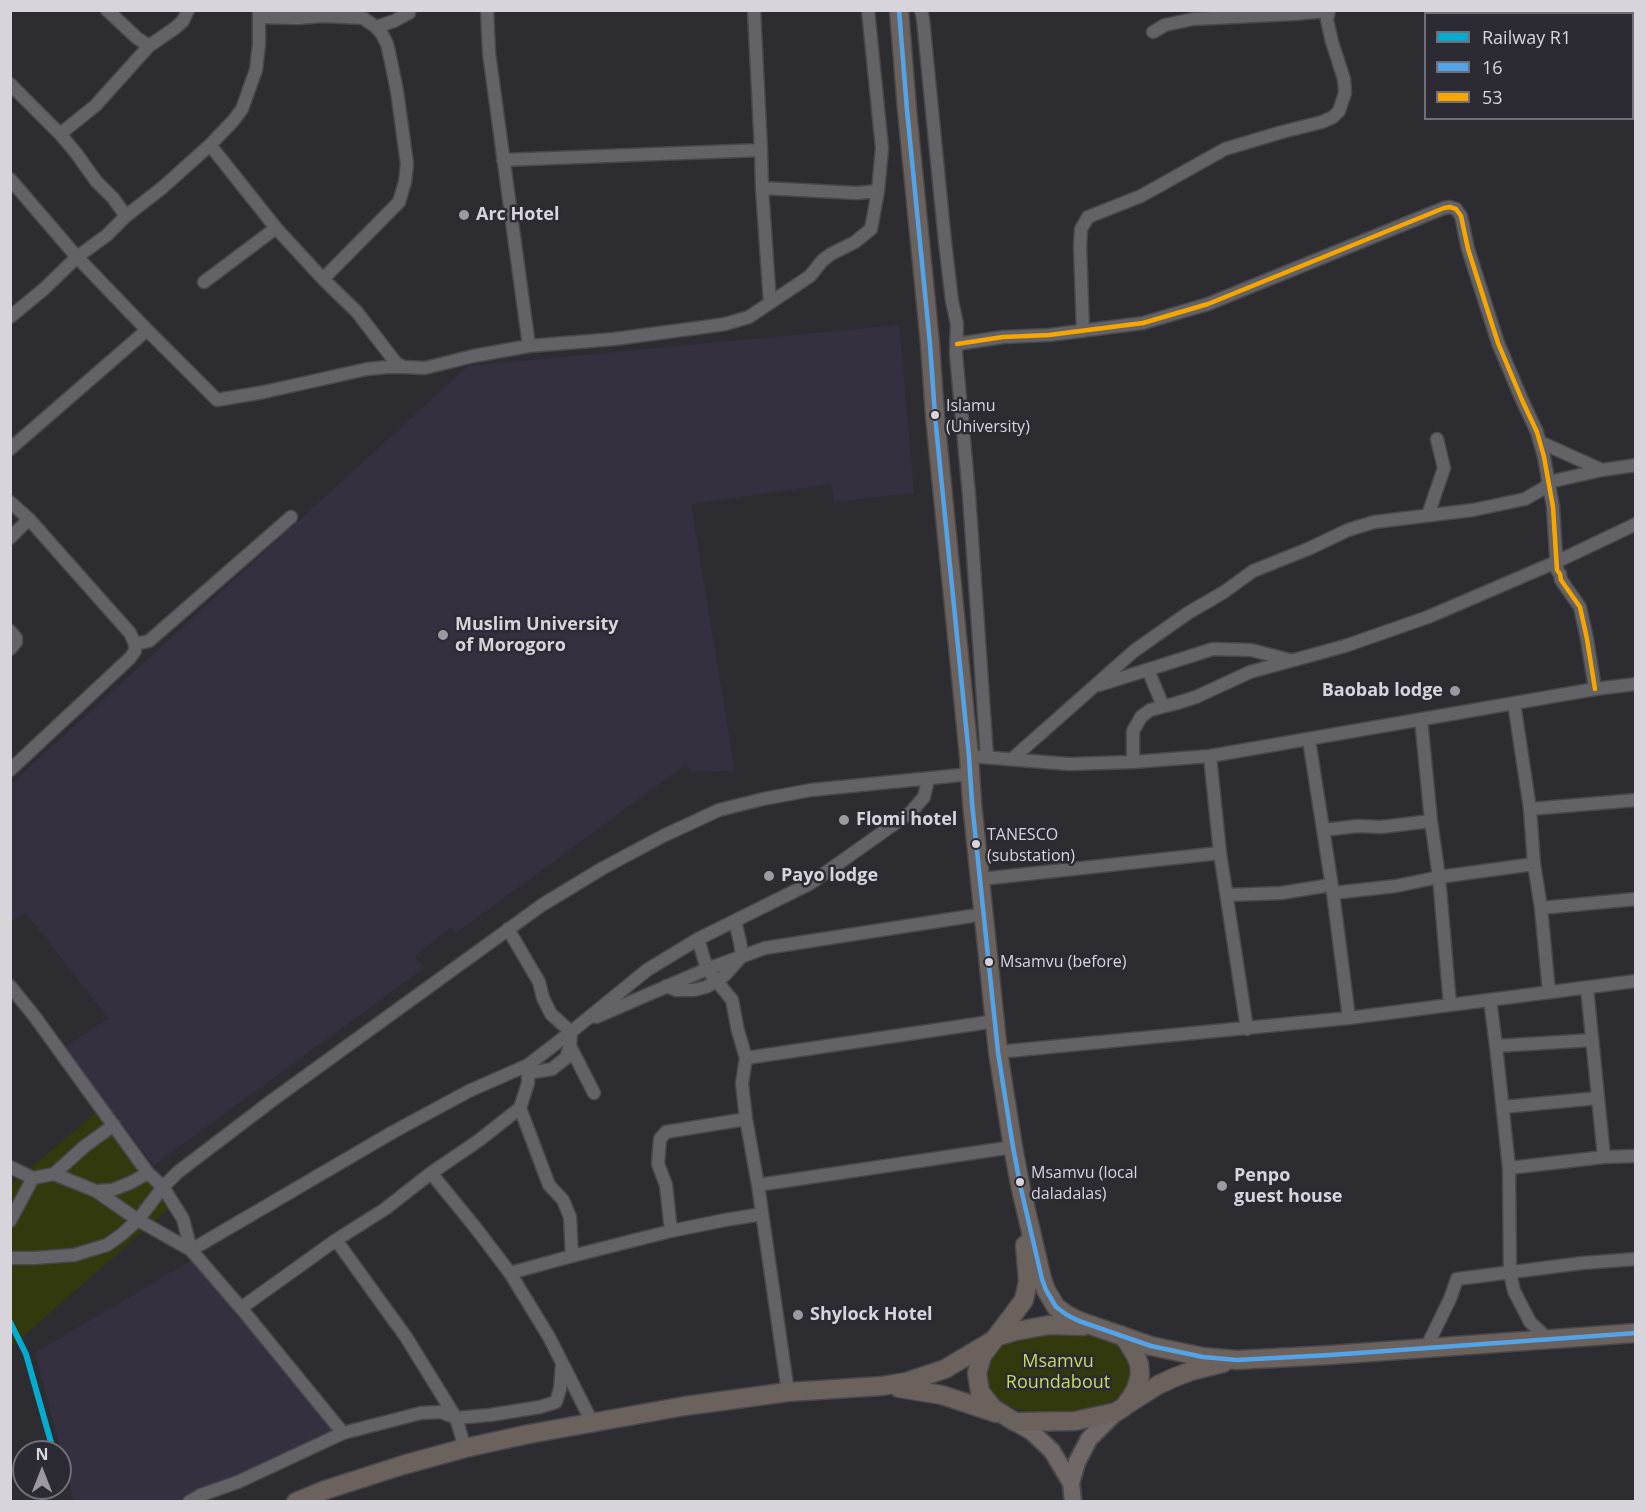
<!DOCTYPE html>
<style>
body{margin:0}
#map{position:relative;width:1646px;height:1512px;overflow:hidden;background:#2d2c31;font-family:"Open Sans",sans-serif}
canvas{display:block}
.frame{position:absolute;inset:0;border:12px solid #d7d5db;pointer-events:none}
.legend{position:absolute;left:1424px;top:12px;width:210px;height:108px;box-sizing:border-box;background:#2c2a33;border:2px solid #706e76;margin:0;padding:8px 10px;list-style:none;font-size:18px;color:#d7d5db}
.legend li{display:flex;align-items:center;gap:12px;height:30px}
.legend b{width:30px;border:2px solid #706e76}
.north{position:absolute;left:12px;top:1440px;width:60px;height:60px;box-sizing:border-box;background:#2c2a33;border:2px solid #706e76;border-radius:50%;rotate:0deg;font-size:16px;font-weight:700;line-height:24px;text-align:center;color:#d7d5db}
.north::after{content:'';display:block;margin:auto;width:21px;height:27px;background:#9c9aa0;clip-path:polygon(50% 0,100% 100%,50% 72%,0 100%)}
</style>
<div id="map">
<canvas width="1646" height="1512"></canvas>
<div class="frame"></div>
<ul class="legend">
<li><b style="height:8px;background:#06acd0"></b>Railway R1</li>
<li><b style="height:8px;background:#53a3e8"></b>16</li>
<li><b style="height:8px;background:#f7a600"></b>53</li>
</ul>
<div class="north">N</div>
</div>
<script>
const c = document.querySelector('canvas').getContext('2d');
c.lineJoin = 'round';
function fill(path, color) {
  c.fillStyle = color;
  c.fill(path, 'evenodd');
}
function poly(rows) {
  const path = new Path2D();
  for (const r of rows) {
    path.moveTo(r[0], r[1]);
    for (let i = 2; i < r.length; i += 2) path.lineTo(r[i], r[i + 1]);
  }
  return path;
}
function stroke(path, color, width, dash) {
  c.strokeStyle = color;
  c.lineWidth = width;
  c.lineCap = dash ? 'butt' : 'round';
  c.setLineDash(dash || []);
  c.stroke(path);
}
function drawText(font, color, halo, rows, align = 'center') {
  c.font = font + ' "Open Sans",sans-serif';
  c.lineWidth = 5;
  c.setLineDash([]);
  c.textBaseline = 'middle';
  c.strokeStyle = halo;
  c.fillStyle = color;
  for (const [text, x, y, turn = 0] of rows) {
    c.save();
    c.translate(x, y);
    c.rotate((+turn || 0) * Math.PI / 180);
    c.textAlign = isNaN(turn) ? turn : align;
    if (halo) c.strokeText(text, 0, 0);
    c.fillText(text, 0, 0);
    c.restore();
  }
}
fill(poly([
 [899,325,914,493,834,502,831,484,691,504,735,771,693,772,685,765,456,933,450,928,415,956,424,968,154,1165,63,1048,108,1018,25,912,11,922,11,784,468,366],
 [193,1259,337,1435,211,1501,74,1501,35,1353]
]), '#35303f');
fill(poly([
 [95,1113,172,1206,11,1347,11,1185],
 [1082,1332,1115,1340,1131,1357,1131,1376,1129,1385,1123,1393,1117,1399,1094,1407,1069,1412,1032,1412,1015,1408,1003,1403,989,1388,985,1380,987,1360,1002,1344,1023,1335]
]), '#31390d');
const minor = poly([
 [487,10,489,53,529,346,614,339,697,328,725,324,749,317,810,276,822,261,831,254,855,242,871,229,878,191,882,148,868,10],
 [754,10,761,150],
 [921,10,923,19,945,242,952,301,957,324,956,354,969,495,987,757],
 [259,17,298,18,323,16,363,18,376,27,382,34,387,44,390,57,397,91,407,164,405,182,399,202,323,279],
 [376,27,394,21,409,13],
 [1153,32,1165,25,1193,19,1294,14,1328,11],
 [149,46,175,28,183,21,188,10],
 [10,84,60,134,76,153,96,181,113,198,126,216],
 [60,134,95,106,149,46,137,38,107,10],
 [210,145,276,228,323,279,357,312,396,363,404,367,425,368,473,356,529,346],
 [503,160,761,150,762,188,857,193,878,191],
 [10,179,77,257,147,330,217,400,264,392,367,369,388,367,404,367],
 [762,188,770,303],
 [204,282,276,228],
 [10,317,44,289,77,257,107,235,126,216,162,188,210,145,233,121,242,109,256,70,259,44,259,10],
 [1083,331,1080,246,1081,229,1088,217,1141,196,1225,149,1282,132,1322,122,1333,117,1339,111,1345,93,1344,79,1332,42,1327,20,1329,10],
 [957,344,1003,337,1049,335,1143,323,1208,304,1444,208,1450,207,1456,209,1461,216,1468,249,1498,343,1522,400,1537,432,1544,457,1553,507,1557,570,1560,574,1561,580,1580,607,1587,639,1595,689],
 [1540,442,1602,470],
 [10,449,147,330],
 [10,502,29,519,130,633,135,644,135,651,130,658,10,770],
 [1428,515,1444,468,1437,439],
 [10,538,29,519],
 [10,631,16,638,16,642,10,649],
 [135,644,149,641,291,517],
 [1148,670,1163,706],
 [1099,685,1213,649,1251,650,1290,660],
 [1514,703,1530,809,1534,864,1541,908,1549,992],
 [1421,719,1431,821,1439,877,1450,1005],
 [1309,740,1333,893,1349,1018],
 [969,756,1069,764,1133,762,1210,756,1595,689,1636,684],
 [1210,756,1220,853,1247,1029],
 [1012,759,1134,651,1188,613,1224,592,1253,571,1308,549,1348,530,1374,522,1473,510,1525,499,1544,488,1549,482,1602,470,1636,465],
 [1133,762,1133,731,1141,717,1150,710,1177,703,1196,697,1250,672,1345,646,1428,617,1556,562,1636,524],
 [1530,809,1636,800],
 [1323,830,1358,826,1381,827,1431,821],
 [981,879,1220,853],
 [1333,893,1396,886,1439,877,1534,864],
 [1227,895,1281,893,1331,885],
 [1541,908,1636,899],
 [508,929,539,982,543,998,551,1014,571,1032,570,1046,594,1093],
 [698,939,707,969,732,1000,738,1031,746,1058,742,1083,746,1119,758,1185,788,1392],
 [10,986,35,1017,148,1173,163,1187,183,1219,191,1250,241,1308,343,1433,421,1413,441,1412,456,1418,465,1448],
 [666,986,676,990,694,990,706,987,717,981,725,975,742,956,740,942,735,921],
 [1587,988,1604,1157],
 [1490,1000,1496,1046,1509,1168,1510,1273,1514,1291,1530,1322,1549,1340],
 [596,1017,707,969,765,948,984,914],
 [1496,1046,1592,1040],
 [998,1052,1349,1018,1636,981],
 [746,1058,996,1021],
 [528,1065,528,1083,520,1108,549,1185,563,1200,570,1217,572,1256],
 [528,1073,552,1069,566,1058,570,1046],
 [1503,1107,1598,1098],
 [10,1167,33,1178],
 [1509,1168,1604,1157,1636,1156],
 [431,1173,475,1227,510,1273,549,1337,592,1422],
 [54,1174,96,1191,138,1220,191,1250,393,1132,469,1091,528,1065,571,1032,647,970,698,939,811,883,911,812,924,797,928,780],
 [758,1185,1013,1147],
 [97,1191,112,1190,130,1183,148,1173],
 [10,1221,33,1178,54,1174,85,1146,114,1125],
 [671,1231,666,1185,658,1164,660,1139,666,1132,672,1131,746,1119],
 [336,1240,406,1337,456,1418,490,1415,540,1407,556,1402,560,1389,562,1365],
 [10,1258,34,1258,74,1255,107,1245,121,1235,138,1220,163,1187,178,1172,274,1099,542,905,603,868,663,836,719,810,763,799,811,790,971,774],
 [510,1273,572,1256,671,1231,725,1220,762,1214],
 [241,1308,336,1240,385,1209,431,1173,478,1141,520,1108],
 [1426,1348,1450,1299,1457,1279,1583,1263,1636,1259],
 [189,1502,201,1495,238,1482,343,1433]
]);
const major = poly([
 [1015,1422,1032,1432,1052,1451,1071,1483,1073,1502],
 [1071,1483,1077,1462,1089,1439,1116,1412]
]);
const highway = poly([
 [899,10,907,110,930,344,935,416,969,756,972,803,998,1052,1013,1147,1021,1189,1042,1279,1046,1290,1056,1307,1067,1315,1079,1321,1151,1346,1203,1357,1237,1360,1330,1355,1636,1333],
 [1025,1245,1028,1281,1024,1300,987,1349,982,1356,977,1373,980,1392,993,1408,1015,1422,1075,1421,1116,1412,1124,1407,1132,1396,1136,1389,1140,1375,1139,1364,1136,1356,1127,1341,1121,1335],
 [996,1337,1016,1331,1049,1325,1083,1326],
 [899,1388,942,1395,996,1413],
 [1128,1404,1158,1385,1173,1378,1191,1371,1223,1363],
 [296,1502,325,1490,403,1465,465,1448,529,1434,685,1406,788,1392,882,1386,906,1382,945,1369,992,1341]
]);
stroke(minor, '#48474b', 15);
stroke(major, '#48474b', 20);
stroke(highway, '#48474b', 21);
stroke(minor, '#636266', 12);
stroke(major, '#6f6866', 16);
stroke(highway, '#6b625e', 18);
stroke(poly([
 [899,10,907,110,930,344,935,416,969,756,972,803,998,1052,1013,1147,1021,1189,1042,1279,1046,1290,1056,1307,1067,1315,1079,1321,1151,1346,1203,1357,1237,1360,1330,1355,1636,1333]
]), '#53a3e8', 4.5);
stroke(poly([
 [957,344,1003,337,1049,335,1143,323,1208,304,1444,208,1450,207,1456,209,1461,216,1468,249,1498,343,1522,400,1537,432,1544,457,1553,507,1557,570,1560,574,1561,580,1580,607,1587,639,1595,689]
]), '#f7a600', 4.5);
stroke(poly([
 [10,1322,26,1354,52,1446,52,1452]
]), '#06acd0', 6);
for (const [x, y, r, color] of [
 [464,215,6,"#9c9aa0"],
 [935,415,5,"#d7d5db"],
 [443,635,6,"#9c9aa0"],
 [1455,691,6,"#9c9aa0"],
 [844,820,6,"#9c9aa0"],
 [976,844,5,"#d7d5db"],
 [769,876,6,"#9c9aa0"],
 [989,962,5,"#d7d5db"],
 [1020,1182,5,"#d7d5db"],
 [1222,1186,6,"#9c9aa0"],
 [798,1315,6,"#9c9aa0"]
]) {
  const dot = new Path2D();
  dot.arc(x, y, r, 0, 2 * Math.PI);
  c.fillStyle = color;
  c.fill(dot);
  stroke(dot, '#2c2a33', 2);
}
drawText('16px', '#d7d5db', '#2c2a33', [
 ["Islamu",946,406],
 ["(University)",946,427],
 ["TANESCO",987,835],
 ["(substation)",987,856],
 ["Msamvu (before)",1000,962],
 ["Msamvu (local",1031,1173],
 ["daladalas)",1031,1194]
], 'left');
drawText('bold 18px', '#d7d5db', '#2c2a33', [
 ["Arc Hotel",476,215],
 ["Muslim University",455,625],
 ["of Morogoro",455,646],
 ["Baobab lodge",1443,691,"right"],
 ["Flomi hotel",856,820],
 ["Payo lodge",781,876],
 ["Penpo",1234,1176],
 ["guest house",1234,1197],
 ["Shylock Hotel",810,1315]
], 'left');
drawText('18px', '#c5dc63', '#2c2a33', [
 ["Msamvu",1058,1362],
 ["Roundabout",1058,1383]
]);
</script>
